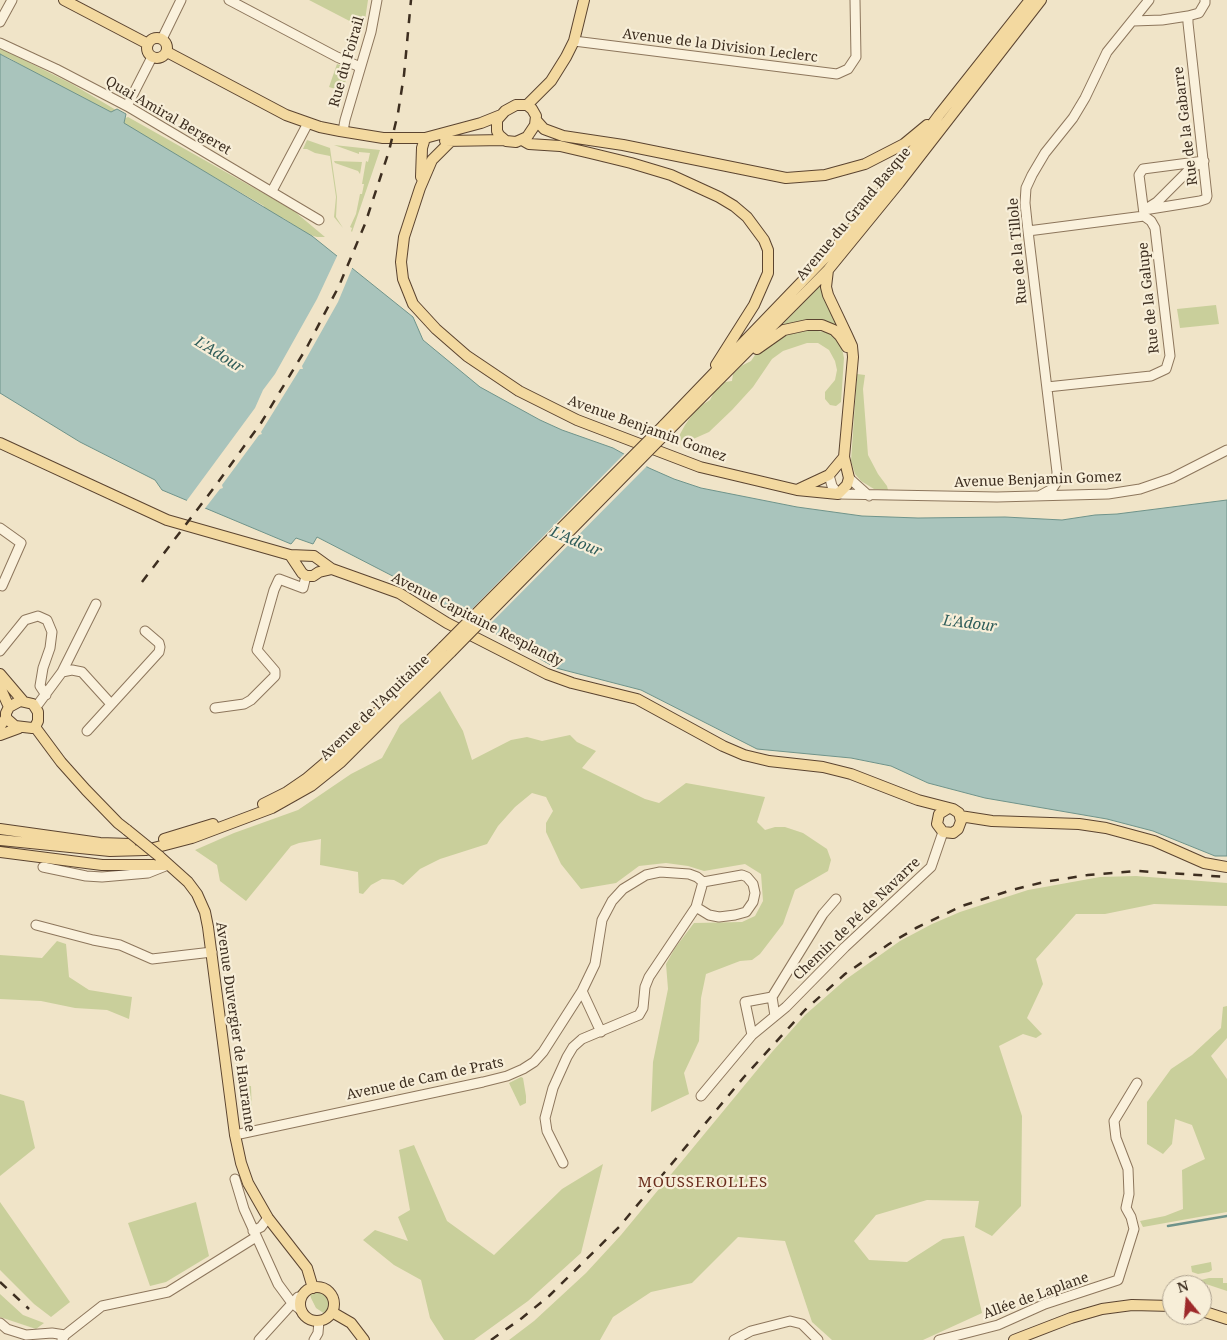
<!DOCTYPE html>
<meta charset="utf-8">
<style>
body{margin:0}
#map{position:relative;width:1227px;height:1340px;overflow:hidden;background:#f0e4c8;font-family:"Noto Serif",serif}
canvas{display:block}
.north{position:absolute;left:1162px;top:1275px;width:50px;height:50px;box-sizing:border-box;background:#f7eed8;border:1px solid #ada18e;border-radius:50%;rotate:343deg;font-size:14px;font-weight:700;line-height:20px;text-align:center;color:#3d2e20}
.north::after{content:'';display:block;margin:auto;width:18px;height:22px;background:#9e2a2b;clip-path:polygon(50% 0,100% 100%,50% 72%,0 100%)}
</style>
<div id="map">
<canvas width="1227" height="1340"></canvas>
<div class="north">N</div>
</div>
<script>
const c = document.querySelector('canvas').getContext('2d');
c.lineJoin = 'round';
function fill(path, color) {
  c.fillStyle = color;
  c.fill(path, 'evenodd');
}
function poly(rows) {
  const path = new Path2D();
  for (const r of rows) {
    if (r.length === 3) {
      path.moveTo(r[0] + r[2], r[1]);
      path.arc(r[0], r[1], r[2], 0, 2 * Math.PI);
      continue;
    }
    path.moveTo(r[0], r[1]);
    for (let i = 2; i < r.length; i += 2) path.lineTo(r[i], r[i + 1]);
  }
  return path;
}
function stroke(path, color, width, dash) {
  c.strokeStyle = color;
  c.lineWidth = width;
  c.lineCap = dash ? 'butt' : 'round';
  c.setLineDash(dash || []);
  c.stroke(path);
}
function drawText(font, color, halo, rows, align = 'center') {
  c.font = font + ' "Noto Serif",serif';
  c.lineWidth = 4.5;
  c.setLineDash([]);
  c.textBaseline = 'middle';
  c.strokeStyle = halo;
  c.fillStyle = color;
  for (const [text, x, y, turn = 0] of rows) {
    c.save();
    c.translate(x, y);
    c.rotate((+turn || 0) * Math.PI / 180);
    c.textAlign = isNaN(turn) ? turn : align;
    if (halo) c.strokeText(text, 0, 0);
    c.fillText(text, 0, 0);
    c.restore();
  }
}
fill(poly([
 [309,0,368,0,364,27,363,28],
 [0,48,72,84,116,110,113,113,106,110,29,70,11,59,0,54],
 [337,64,350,69,342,91,329,87],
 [128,117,270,197,294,211,325,237,317,237,307,234,283,218,280,218,263,210,264,206,124,125,123,119],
 [307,140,330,148,337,197,336,217,343,228,334,217,336,197,330,156,315,153,307,149,303,149],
 [334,145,380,150,352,232,351,231,352,228,350,227,356,214,360,194,362,194,364,184,362,184,366,161,368,162,370,153,359,152,359,154],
 [334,161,362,162,360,174,358,171,335,163],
 [821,285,823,297,839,326,780,327],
 [1216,305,1219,324,1180,328,1177,309],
 [811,330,831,333,841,344,844,358,841,402,836,406,830,405,825,399,825,392,835,380,837,370,835,361,829,350,818,343,807,343,783,351,772,359,753,387,732,410,709,432,691,440,681,441,679,436,685,425,697,408,710,400,714,392,725,382,732,381,733,374,741,366,751,361,757,352,772,341,790,334],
 [857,374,865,375,863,389,868,455,878,474,887,486,888,490,874,489,861,481,855,474,851,461],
 [440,691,463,731,472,760,511,740,527,737,542,741,570,735,577,742,596,751,582,768,645,799,659,803,686,783,765,797,757,822,765,830,775,827,785,827,803,833,827,849,831,860,828,871,795,890,783,924,760,954,752,960,740,961,706,974,701,998,699,1041,684,1073,689,1094,651,1112,653,1062,668,989,666,964,675,948,694,923,742,922,755,916,763,901,761,874,745,864,704,871,688,866,666,863,639,866,616,883,581,889,561,864,546,832,546,823,553,811,546,797,532,793,515,807,498,826,487,844,440,859,420,869,403,885,394,880,382,879,371,885,363,894,359,893,358,872,320,865,321,839,299,843,291,846,246,901,220,881,217,865,195,850,234,833,298,810,351,774,382,758,400,725],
 [1136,876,1227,883,1227,906,1154,904,1105,914,1076,914,1036,959,1043,984,1027,1018,1042,1034,1036,1038,1023,1034,999,1046,1022,1116,1021,1206,992,1236,975,1227,979,1201,927,1200,876,1215,854,1241,869,1260,907,1262,943,1239,964,1236,982,1313,923,1340,832,1340,812,1322,785,1241,738,1237,692,1283,651,1292,613,1317,600,1340,509,1340,534,1321,586,1273,621,1235,772,1052,805,1015,845,980,900,941,932,924,960,912,1028,890,1100,877],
 [57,941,66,944,69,977,89,990,132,997,129,1019,107,1010,75,1008,41,1001,0,999,0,955,42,958],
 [1227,1006,1227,1038,1211,1056,1227,1079,1227,1212,1143,1227,1140,1221,1165,1216,1183,1209,1182,1170,1205,1159,1192,1125,1175,1119,1172,1144,1163,1154,1147,1144,1147,1102,1171,1069,1192,1055,1221,1028,1223,1007],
 [521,1077,523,1078,526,1096,526,1103,520,1106,509,1083],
 [251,1086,252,1114,253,1122,248,1119,238,1088],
 [0,1094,24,1101,35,1148,0,1176],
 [414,1145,447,1221,494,1255,562,1189,603,1164,581,1253,528,1301,474,1340,444,1340,430,1318,421,1280,394,1265,363,1240,375,1230,408,1241,398,1217,410,1210,399,1150],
 [0,1202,70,1302,51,1317,34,1304,0,1270],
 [196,1202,209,1256,166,1282,150,1286,128,1223],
 [1211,1262,1212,1270,1209,1272,1198,1274,1192,1272,1191,1266],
 [1209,1278,1223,1278,1223,1283,1227,1283,1227,1291,1200,1282,1201,1280],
 [318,1291,325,1293,330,1299,329,1310,325,1314,316,1308,311,1298,310,1294],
 [0,1294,23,1315,44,1323,36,1329,0,1317]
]), '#c9cf9b');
const water = poly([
 [0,54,111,112,117,109,126,114,124,123,312,236,413,317,423,340,480,387,540,420,562,430,613,448,649,468,674,479,701,488,797,507,862,516,918,518,1005,517,1062,520,1095,515,1117,514,1227,500,1227,856,1215,856,1153,831,1107,819,985,798,928,783,891,766,851,758,757,749,641,690,556,668,412,586,317,537,313,544,296,538,291,544,162,490,155,480,80,442,0,393,0,54]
]);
fill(water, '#a9c4bc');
stroke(water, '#6f938a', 1);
fill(poly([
 [338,254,353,266,338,302,302,366,303,369,300,369,261,432,262,434,259,435,222,485,223,488,220,489,203,511,185,503,255,408,263,390,275,374,317,299],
 [626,452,648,465,484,630,463,618]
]), '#f0e4c8');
stroke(poly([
 [1168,1226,1227,1216]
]), '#6f938a', 2.5);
const minor = poly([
 [229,0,337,57,360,67],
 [1133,21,1162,20,1188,16],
 [0,22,12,0],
 [162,39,181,0],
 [574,41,837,74,848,69,856,57,855,0],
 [0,43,56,69,127,106,319,220],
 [127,106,152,57],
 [343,131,345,120,371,32,377,0],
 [272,191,308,123],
 [1149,207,1157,202,1191,168,1199,164],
 [1144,210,1200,201,1206,199,1207,196,1188,23,1188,16,1199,13,1205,3,1205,0],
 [1144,214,1139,175,1143,169,1204,161],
 [1028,231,1144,216],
 [1047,387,1151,376,1166,369,1170,356,1155,228,1151,221,1144,216],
 [829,475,832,486,838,494,997,497,1108,494,1140,489,1172,478,1227,450],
 [849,478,869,496],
 [1039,496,1052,489,1056,483,1057,472,1028,231,1025,203,1026,188,1032,175,1045,153,1073,118,1085,98,1107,52,1149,0],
 [0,528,21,543,2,586],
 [0,651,25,620,38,616,47,620,52,632,50,648,43,668,40,686,46,695],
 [62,672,72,670,82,672,111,704],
 [36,707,62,672,96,604],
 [215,708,244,704,251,700,275,676,275,671,257,650,274,590,279,579,303,588,306,576],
 [87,731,159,652,160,647,159,643,145,631],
 [43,867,86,876,102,877,148,873,168,865],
 [696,907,709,915,719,917,735,915,746,912,753,902,755,893,753,884,747,877,742,875,703,882],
 [36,925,93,940,120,945,152,959,212,952],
 [582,991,601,1032],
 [775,1016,772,997,823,914,836,899],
 [752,1035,745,1002,772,997],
 [701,1096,752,1035,786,1007,845,947,931,867,943,832],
 [235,1135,483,1082,507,1076,523,1069,534,1062,543,1052,582,991,595,964,602,920,612,901,623,889,646,875,660,872,689,874,697,877,703,882],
 [563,1163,547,1131,545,1118,553,1088,567,1057,573,1047,582,1039,639,1015,643,1008,645,987,649,977,696,907,703,882],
 [235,1179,244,1209,278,1284,292,1303,302,1311],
 [253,1231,261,1227,268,1218],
 [0,1323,7,1329,26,1335,52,1333,65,1335],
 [62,1340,65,1335,102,1306,168,1292,256,1237],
 [259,1340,298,1297],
 [314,1340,318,1333,319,1321],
 [734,1340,751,1331,790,1321,802,1324,818,1340],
 [939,1340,998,1325,1045,1304,1118,1280,1134,1229,1131,1217,1126,1208,1129,1194,1128,1169,1116,1138,1114,1121,1137,1083]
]);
const major = poly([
 [64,0,148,44],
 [157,48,10],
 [167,52,286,115,320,127,340,131,383,138,425,138,481,123,501,115],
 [516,105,527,105,532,109,536,116,535,125,527,137,516,142,506,141,499,135,497,131,497,120,505,111,516,105],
 [527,105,551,81,566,57,574,41,584,0],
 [536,120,544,129,563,136,623,145,786,178,825,175,865,164,904,144,927,125],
 [522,140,529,144,560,146,590,153,631,163,671,175,719,197,734,206,747,217,764,240,768,250,768,273,754,305,716,365],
 [445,141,504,140],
 [450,142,432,160,420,188,404,237,401,262,403,279,413,304,436,329,467,356,519,391,577,420,700,467,797,490,838,494,847,485,849,478,844,457,853,357,852,346,847,335,828,295,826,287,828,270],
 [421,177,422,148,425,138],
 [757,349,784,330,807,325,822,325,834,330,840,336,847,347],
 [663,426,844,238,882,192,939,115,1030,0],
 [670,429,828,270,899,183,1041,0],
 [0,443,167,520,290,555,314,556,332,569,399,593,447,623,547,674,572,683,637,699,723,746,744,755,769,761,823,767,851,774,918,800,953,809,959,813,961,821,958,829,953,833,943,832,937,824,939,814,947,809],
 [799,489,829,475,844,457],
 [290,555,302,573,306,576,313,576,319,572,332,569],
 [0,674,23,701],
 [0,687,9,707],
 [20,701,33,704,38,712,38,721,35,727,32,728,15,726,6,718,6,713,9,707,20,701],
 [0,726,6,718],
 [35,727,61,762,86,790,118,823,127,830],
 [0,735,19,728],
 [263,804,287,792,306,779,333,756,443,647],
 [960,816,992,821,1079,824,1106,828,1154,841,1204,863,1227,867],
 [0,829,100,843,130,844],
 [164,839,213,824],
 [0,840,110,851,146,850,192,838,272,808,311,786,341,762,451,652],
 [0,852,102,865,169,865],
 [159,856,188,882,197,894,205,912,208,927,235,1135,241,1163,248,1183,268,1218,307,1268,313,1288],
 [317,1304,17],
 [1202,1311,1227,1319],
 [332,1312,351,1323,364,1340],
 [1014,1340,1071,1318,1102,1309,1132,1305,1172,1306]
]);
stroke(minor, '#8d765c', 11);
stroke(major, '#5b4430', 12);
stroke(minor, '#faf1dc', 9);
stroke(major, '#f3d9a0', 10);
stroke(poly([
 [142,582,216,485,261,423,307,347,339,286,365,224,389,151,398,113,404,75,411,0],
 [0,1282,29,1309],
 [491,1340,522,1318,549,1296,619,1227,744,1077,805,1010,845,974,889,944,916,928,962,906,1012,890,1044,882,1088,875,1138,871,1227,877]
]), '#3d2e20', 2.5, [9, 9]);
const majorBridge = poly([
 [443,647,663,426],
 [451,652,670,429],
 [127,830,159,856]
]);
stroke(majorBridge, '#5b4430', 12, []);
stroke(majorBridge, '#f3d9a0', 10);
drawText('14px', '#3d2e20', '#f7eed8', [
 ["Avenue de la Division Leclerc",720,46,7],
 ["Rue du Foirail",347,62,-74],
 ["Quai Amiral Bergeret",168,116,30],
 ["Rue de la Gabarre",1186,126,-97],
 ["Avenue du Grand Basque",854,214,-50],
 ["Rue de la Tillole",1018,251,-95],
 ["Rue de la Galupe",1149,298,-96],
 ["Avenue Benjamin Gomez",647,429,20],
 ["Avenue Benjamin Gomez",1038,480,-2],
 ["Avenue Capitaine Resplandy",477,620,27],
 ["Avenue de l'Aquitaine",375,708,-44],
 ["Chemin de Pé de Navarre",857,919,-44],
 ["Avenue Duvergier de Hauranne",235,1027,82],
 ["Avenue de Cam de Prats",425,1079,-12],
 ["Allée de Laplane",1036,1296,-20]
]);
drawText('italic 15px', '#2f5d5a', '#f7eed8', [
 ["L'Adour",219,355,32],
 ["L'Adour",576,542,23],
 ["L'Adour",970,624,7]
]);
c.letterSpacing = '1px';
drawText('15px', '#6b2e1e', '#f7eed8', [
 ["MOUSSEROLLES",703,1183]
]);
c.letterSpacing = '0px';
</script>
